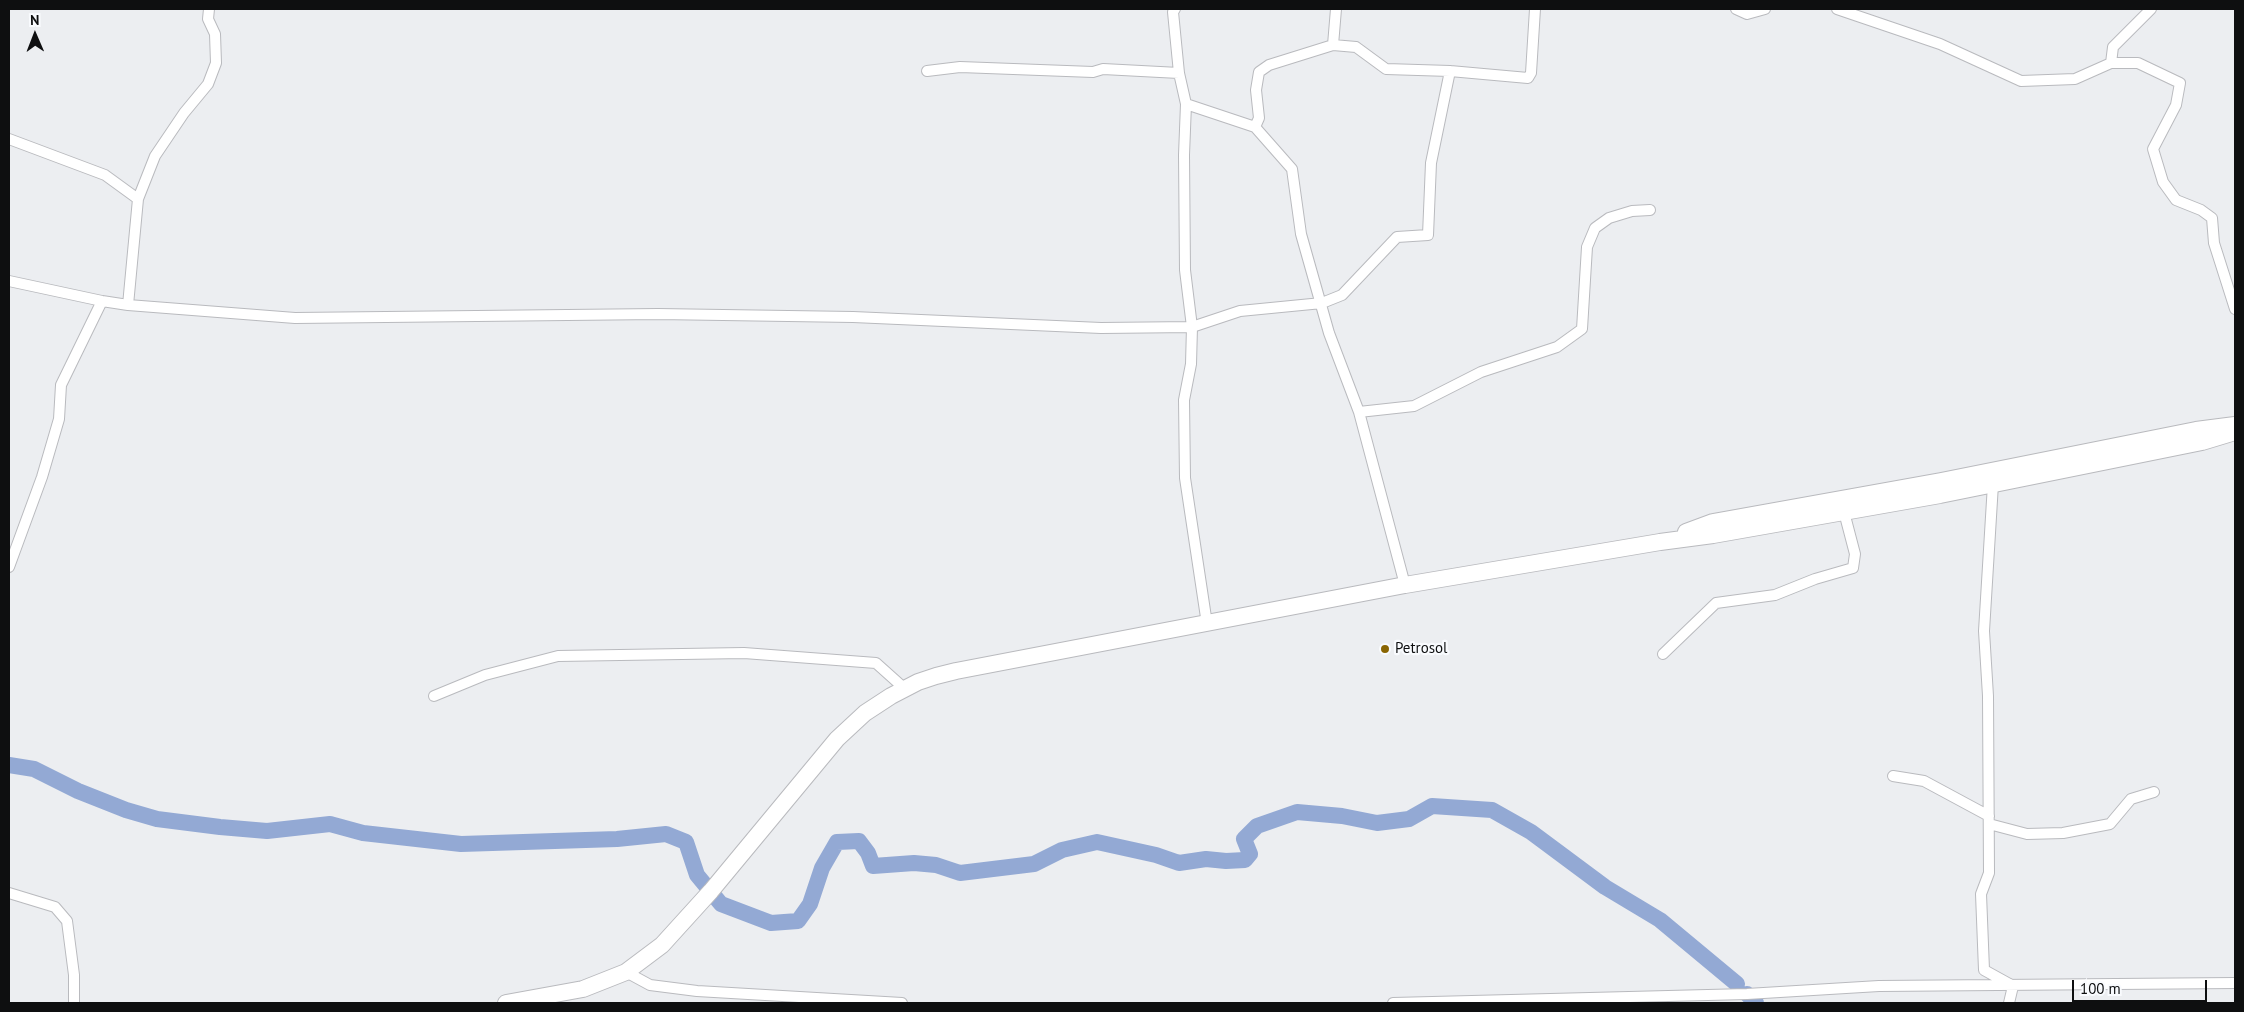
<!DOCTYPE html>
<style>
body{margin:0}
#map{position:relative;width:2244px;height:1012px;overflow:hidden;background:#eceef1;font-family:"PT Sans",sans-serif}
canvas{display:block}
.frame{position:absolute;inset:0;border:10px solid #0e0f10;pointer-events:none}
.north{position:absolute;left:10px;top:10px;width:50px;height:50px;-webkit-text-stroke:4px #f9fbfe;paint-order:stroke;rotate:359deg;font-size:14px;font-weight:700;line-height:20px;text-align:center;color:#0e0f10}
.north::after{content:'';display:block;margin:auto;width:18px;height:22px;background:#0e0f10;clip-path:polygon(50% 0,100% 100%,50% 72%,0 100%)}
.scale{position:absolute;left:2072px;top:980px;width:135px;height:22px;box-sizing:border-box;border:2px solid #0e0f10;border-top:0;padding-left:6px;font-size:15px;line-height:18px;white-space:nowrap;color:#0e0f10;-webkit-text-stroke:4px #f9fbfe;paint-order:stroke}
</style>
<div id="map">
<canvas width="2244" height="1012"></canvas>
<div class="frame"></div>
<div class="north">N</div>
<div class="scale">100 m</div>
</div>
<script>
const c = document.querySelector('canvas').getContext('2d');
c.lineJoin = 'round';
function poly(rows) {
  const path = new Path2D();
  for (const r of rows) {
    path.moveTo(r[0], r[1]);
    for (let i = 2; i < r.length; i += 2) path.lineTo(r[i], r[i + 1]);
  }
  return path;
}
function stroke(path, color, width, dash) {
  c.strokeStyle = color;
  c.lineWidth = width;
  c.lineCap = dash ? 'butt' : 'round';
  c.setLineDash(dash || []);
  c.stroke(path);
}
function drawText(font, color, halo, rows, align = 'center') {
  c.font = font + ' "PT Sans",sans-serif';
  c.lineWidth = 4.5;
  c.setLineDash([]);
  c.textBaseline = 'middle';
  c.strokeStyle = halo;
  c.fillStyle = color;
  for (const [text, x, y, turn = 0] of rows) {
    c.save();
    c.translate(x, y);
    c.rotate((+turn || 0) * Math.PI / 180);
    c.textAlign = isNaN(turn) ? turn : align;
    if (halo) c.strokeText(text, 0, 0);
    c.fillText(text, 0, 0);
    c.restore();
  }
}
stroke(poly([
 [9,765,34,769,78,791,126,810,157,819,220,827,267,831,330,824,363,833,461,844,617,839,666,834,686,842,697,875,721,904,771,923,798,921,810,904,822,868,837,842,859,841,868,853,873,866,914,863,936,865,960,873,1034,864,1062,850,1097,842,1156,855,1179,863,1206,859,1226,861,1245,860,1250,854,1244,839,1257,826,1297,812,1342,816,1377,823,1409,819,1432,806,1492,810,1531,832,1605,887,1660,920,1737,984],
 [1747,994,1756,1003]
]), '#93a9d4', 16);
const minor = poly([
 [1175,9,1173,12,1179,73,1186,104,1255,127,1292,169,1301,234,1329,333,1359,412,1405,585],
 [1736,9,1747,14,1765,9],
 [1837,9,1940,44,2021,81,2075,79,2111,63,2138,63,2180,83,2176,105,2153,149,2163,182,2176,200,2201,210,2212,218,2214,243,2235,309],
 [1333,45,1336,9],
 [2111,63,2113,47,2151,9],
 [927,71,960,67,1093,72,1103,69,1179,73],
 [1186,104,1184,155,1185,270,1192,327,1191,364,1184,400,1185,478,1207,624],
 [1255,127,1259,118,1256,90,1259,72,1269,65,1333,45,1356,47,1386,69,1450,71,1528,78,1531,73,1535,9],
 [9,139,105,175,138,199],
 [9,281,102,301,128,305,295,318,658,314,853,317,1101,328,1192,327,1240,311,1322,303,1342,295,1397,237,1428,235,1431,163,1450,71],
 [128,305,138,199,155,156,184,113,208,84,216,63,215,34,208,19,209,9],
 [1359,412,1414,406,1481,372,1557,347,1582,329,1587,247,1595,228,1609,218,1632,211,1650,210],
 [1993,484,1984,631,1988,696,1989,873,1981,894,1984,970,2013,986,2009,1003],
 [9,567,42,477,59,419,61,385,102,301],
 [1663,654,1716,603,1775,595,1815,579,1853,568,1855,554,1844,512],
 [434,696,485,675,558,656,744,653,876,663,905,689],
 [1893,776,1924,781,1989,816],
 [1989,824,2027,834,2063,833,2110,824,2131,799,2154,792],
 [9,893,55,907,67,921,74,975,74,1003],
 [626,972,650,985,697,991,902,1003],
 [1393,1003,1747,994,1879,986,2235,983]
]);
const trunk = poly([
 [1686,532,1713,522,1941,481,2196,430,2235,425],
 [506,1003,583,989,626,972,662,945,711,891,837,739,865,713,891,696,918,682,936,676,956,671,1405,585,1660,542,1713,535,1940,495,2202,442,2235,432]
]);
stroke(minor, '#b9babe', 12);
stroke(trunk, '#b9babe', 18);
stroke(minor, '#fff', 10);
stroke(trunk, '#fff', 16);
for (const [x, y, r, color] of [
 [1385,649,5,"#896502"]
]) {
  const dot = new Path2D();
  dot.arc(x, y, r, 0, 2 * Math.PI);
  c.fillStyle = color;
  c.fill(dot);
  stroke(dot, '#f9fbfe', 2);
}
drawText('15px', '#0e0f10', '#f9fbfe', [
 ["Petrosol",1395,649]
], 'left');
</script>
